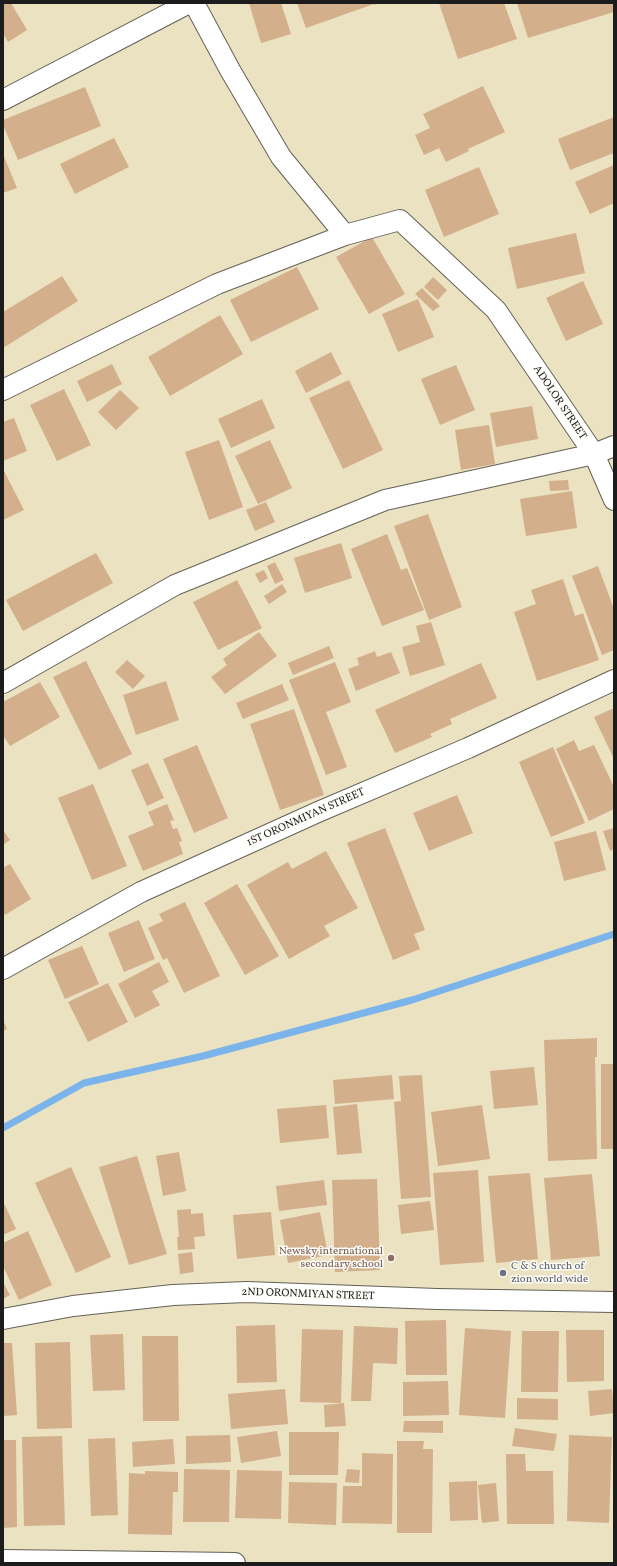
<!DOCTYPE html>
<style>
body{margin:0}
#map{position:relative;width:617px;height:1566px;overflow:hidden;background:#ebe2c2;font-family:Vollkorn,serif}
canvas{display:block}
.frame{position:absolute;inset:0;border:4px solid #1c1c1c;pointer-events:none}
</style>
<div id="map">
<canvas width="617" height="1566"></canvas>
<div class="frame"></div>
</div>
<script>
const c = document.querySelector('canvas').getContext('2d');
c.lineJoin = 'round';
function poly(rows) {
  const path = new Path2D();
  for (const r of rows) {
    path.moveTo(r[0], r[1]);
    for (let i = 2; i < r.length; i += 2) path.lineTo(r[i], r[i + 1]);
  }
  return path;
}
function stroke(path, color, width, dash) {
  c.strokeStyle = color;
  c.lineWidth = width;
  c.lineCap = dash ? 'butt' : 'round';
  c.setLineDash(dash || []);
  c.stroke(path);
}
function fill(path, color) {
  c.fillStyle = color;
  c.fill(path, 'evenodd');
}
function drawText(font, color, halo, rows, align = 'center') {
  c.font = font + ' Vollkorn,serif';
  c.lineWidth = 3;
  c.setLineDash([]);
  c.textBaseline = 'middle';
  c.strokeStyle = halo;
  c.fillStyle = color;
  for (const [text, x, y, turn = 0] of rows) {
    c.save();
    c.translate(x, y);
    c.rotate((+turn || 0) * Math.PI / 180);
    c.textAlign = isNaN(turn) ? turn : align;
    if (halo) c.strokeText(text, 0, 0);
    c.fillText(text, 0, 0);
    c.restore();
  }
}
stroke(poly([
 [3,1128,84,1083,203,1056,412,1000,614,934]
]), '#7bb4eb', 7);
fill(poly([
 [3,3,11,3,27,30,8,42,3,33],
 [249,3,281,3,291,34,261,43],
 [297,3,380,3,374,5,374,4,306,28],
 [439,3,504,3,517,39,458,59],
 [517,3,614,3,614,12,528,38],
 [483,86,505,132,468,149,469,151,446,162,439,148,424,155,415,135,430,128,423,114],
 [85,87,101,126,18,160,3,125,3,120],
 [614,117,614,153,570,170,558,139],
 [114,138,129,167,75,194,60,164],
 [3,154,17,188,3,193],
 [614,165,614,203,590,214,575,182],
 [479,167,499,214,444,237,425,190],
 [576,233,585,273,517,289,508,248],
 [372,237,405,294,369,314,336,257],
 [297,267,319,309,251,342,230,300],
 [62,276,78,301,3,348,3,312],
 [433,277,447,290,438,300,424,287],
 [583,281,603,324,566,341,546,298],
 [422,288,440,306,433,311,415,294],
 [418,299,434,337,398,352,382,314],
 [220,315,243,354,170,396,148,357],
 [331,352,342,374,306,393,295,371],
 [112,364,122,384,87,402,77,381],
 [456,365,475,410,440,425,421,379],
 [349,380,383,450,343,469,309,398],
 [64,389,91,445,57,461,30,405],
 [120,390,139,408,116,430,98,412],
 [262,399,275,428,231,448,218,419],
 [532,406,538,439,496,447,490,413],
 [14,418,27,451,3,461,3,422],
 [489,425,495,464,461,470,455,430],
 [219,440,243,507,209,520,185,452],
 [270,440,292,488,258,504,235,456],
 [3,469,24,510,3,520],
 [568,480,569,490,550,491,549,481],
 [572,491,577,528,526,536,520,499],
 [266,502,275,522,255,531,246,510],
 [428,514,462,607,429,620,394,526],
 [387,534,401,570,407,568,424,610,382,626,351,549],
 [341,543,352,578,305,593,294,558],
 [96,553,113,583,23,631,6,600],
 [275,562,284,580,275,584,267,566],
 [598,566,614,609,614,650,602,655,572,576],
 [264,570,268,578,260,583,255,574],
 [563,579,575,616,583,613,599,660,537,681,514,612,536,604,531,590],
 [237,580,262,628,218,650,193,602],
 [282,584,287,592,269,604,264,596],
 [431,622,445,665,410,676,402,647,420,642,416,626],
 [259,632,277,656,225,694,211,677,227,665,223,659],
 [329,646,334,658,293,675,288,663],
 [375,651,377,657,391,652,400,673,356,691,348,669,359,665,357,658],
 [127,660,145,676,133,689,115,672],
 [86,661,132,754,99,770,53,677],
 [335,662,351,702,326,712,347,767,326,775,289,680],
 [481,663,497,698,450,719,452,724,430,734,432,737,395,753,375,710],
 [166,681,179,720,136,735,123,695],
 [40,682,60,717,10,746,3,735,3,702],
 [282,684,289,700,243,719,236,703],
 [614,708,614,759,594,717],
 [294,709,324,795,280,810,250,724],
 [574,740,579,751,594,745,614,787,614,809,589,821,556,749],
 [197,745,228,818,194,833,163,759],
 [553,747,585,823,551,837,519,762],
 [148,763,164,798,147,806,131,770],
 [93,784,127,866,92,880,58,798],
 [457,795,473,833,429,851,413,813],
 [167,804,174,820,170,821,173,829,177,828,182,841,179,842,183,854,143,871,128,836,154,825,148,812],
 [385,828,425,930,414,934,420,949,393,960,347,843],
 [614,828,614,849,610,851,603,831],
 [3,830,10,840,3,845],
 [596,831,606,870,564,881,554,842],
 [326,851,358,908,324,926,330,936,289,959,247,885,288,862,292,869],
 [10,864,31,899,5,915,3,911,3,868],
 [237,884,279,956,245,975,204,903],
 [185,902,220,976,184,993,167,958,163,960,148,928,163,921,159,914],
 [139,920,155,959,124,972,108,933],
 [82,946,99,984,65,999,48,960],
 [159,962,169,982,152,991,160,1005,135,1018,118,984],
 [108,983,128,1022,88,1042,68,1002],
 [3,1020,7,1029,3,1031],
 [597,1038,597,1057,595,1057,597,1159,548,1161,544,1040],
 [601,1064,614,1064,614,1149,601,1149],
 [534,1067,538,1105,494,1109,490,1071],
 [392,1075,394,1099,335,1104,333,1080],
 [422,1075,431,1197,401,1199,394,1102,401,1101,399,1076],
 [357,1104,362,1153,337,1155,333,1107],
 [326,1105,329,1138,280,1143,277,1109],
 [482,1105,490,1159,438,1166,431,1112],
 [179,1152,186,1191,163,1196,156,1156],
 [137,1156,167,1254,129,1265,99,1167],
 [71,1167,111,1257,76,1273,35,1183],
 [478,1170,484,1262,440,1265,433,1173],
 [530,1173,538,1259,496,1263,488,1176],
 [592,1174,600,1256,551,1260,544,1178],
 [377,1179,380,1270,335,1272,332,1180],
 [324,1180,327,1205,279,1211,276,1186],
 [3,1201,16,1229,3,1235],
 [430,1201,434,1230,401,1234,398,1205],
 [191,1209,191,1214,203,1213,205,1236,194,1237,195,1249,178,1250,177,1237,179,1237,177,1210],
 [271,1212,275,1255,237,1259,233,1215],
 [320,1212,328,1255,288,1263,280,1220],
 [28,1231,52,1285,19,1300,3,1266,3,1243],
 [192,1252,194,1272,180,1274,178,1254],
 [3,1282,10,1295,3,1299],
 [446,1320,447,1375,406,1375,405,1321],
 [275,1325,277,1382,237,1383,236,1326],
 [354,1326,398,1328,397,1364,373,1363,371,1401,351,1401],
 [465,1328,511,1331,505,1418,459,1415],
 [302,1329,343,1330,341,1403,300,1402],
 [566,1330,604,1330,604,1381,567,1382],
 [522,1331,559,1331,558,1392,521,1392],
 [123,1334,125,1390,93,1391,90,1335],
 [142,1336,178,1336,179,1421,143,1421],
 [70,1342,72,1428,37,1429,35,1343],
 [3,1343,12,1343,17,1415,3,1416],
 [448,1381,449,1415,403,1416,403,1382],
 [285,1389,288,1424,231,1429,228,1394],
 [612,1389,614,1413,590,1416,588,1391],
 [517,1398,558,1399,558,1420,517,1419],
 [344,1403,346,1426,325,1427,324,1405],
 [404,1421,443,1421,443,1433,403,1432],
 [515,1428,557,1434,554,1451,512,1446],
 [277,1431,281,1456,241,1463,237,1437],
 [289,1432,339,1432,338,1475,289,1475],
 [230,1435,231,1462,186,1464,186,1436],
 [569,1435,612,1437,609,1523,567,1521],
 [62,1436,65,1525,24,1526,22,1437],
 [115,1438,118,1515,91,1516,88,1439],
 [173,1439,175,1464,133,1467,132,1442],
 [3,1440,16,1440,17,1527,3,1528],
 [397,1441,424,1441,423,1449,433,1449,432,1533,397,1533],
 [362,1453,393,1454,392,1524,342,1523,343,1486,362,1486],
 [506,1454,525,1454,526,1471,553,1471,554,1524,507,1524],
 [184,1469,230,1470,229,1522,183,1522],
 [347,1469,360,1470,359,1483,345,1482],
 [237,1470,282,1471,281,1519,235,1518],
 [145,1471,178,1472,178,1492,173,1492,172,1535,128,1534,129,1473,145,1474],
 [477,1481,478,1520,450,1521,449,1482],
 [289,1482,337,1483,336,1525,288,1523],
 [496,1483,499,1521,482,1523,478,1485]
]), '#d3af8b');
const street = poly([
 [194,3,230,70,281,157,345,235],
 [3,100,189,3],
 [3,390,217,284,345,235,400,220,496,310,594,454,614,500],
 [3,683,175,585,385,500,594,454,614,446],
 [3,969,141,892,318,812,468,748,614,680],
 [3,1319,73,1306,173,1295,247,1292,437,1299,614,1302],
 [3,1560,235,1563]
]);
stroke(street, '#646156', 22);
stroke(street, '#fff', 20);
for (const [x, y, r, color] of [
 [391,1258,4,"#8d6e63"],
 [503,1273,4,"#6b7280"]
]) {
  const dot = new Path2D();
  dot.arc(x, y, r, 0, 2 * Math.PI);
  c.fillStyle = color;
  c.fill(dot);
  stroke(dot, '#fdfcf7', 1.5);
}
drawText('11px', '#1c1c1c', '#fdfcf7', [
 ["ADOLOR STREET",559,403,56],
 ["1ST ORONMIYAN STREET",306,818,-24],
 ["2ND ORONMIYAN STREET",308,1295,2]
]);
drawText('11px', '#785e54', '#fdfcf7', [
 ["Newsky international",383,1252],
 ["secondary school",383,1265]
], 'right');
drawText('11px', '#5b616d', '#fdfcf7', [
 ["C & S church of",511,1267],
 ["zion world wide",511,1280]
], 'left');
</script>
